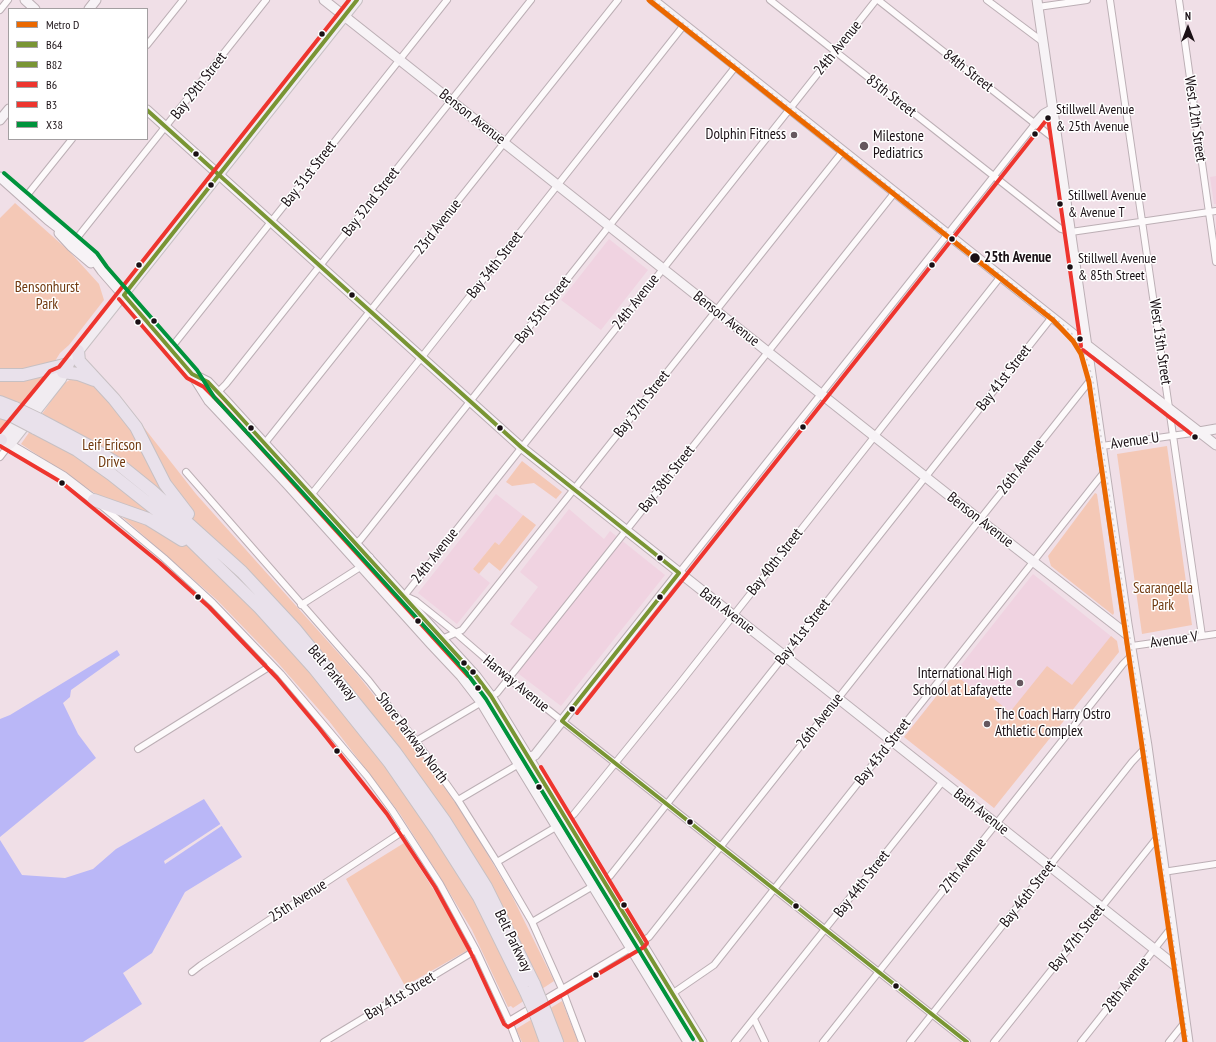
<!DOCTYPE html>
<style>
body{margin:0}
#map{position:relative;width:1216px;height:1042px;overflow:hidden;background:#f0dfe7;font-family:"PT Sans Narrow",sans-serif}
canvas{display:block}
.legend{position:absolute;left:8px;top:8px;width:140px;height:132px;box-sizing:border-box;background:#fff;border:1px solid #a39fa1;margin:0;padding:5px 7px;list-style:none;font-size:12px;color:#1a1015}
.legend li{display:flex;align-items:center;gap:8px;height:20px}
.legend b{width:20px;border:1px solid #a39fa1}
.north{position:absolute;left:1168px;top:8px;width:40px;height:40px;-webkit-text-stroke:3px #fff;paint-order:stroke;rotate:0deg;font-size:11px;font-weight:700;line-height:16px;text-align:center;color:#1a1015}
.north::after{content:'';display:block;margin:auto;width:14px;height:18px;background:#1a1015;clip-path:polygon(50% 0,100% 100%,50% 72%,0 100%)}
</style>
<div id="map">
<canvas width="1216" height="1042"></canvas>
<ul class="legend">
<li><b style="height:5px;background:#eb6800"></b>Metro D</li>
<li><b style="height:5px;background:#799534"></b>B64</li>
<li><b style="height:5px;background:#799534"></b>B82</li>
<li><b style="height:5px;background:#ee352e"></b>B6</li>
<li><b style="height:5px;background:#ee352e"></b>B3</li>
<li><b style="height:5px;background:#00933c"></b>X38</li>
</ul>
<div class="north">N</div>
</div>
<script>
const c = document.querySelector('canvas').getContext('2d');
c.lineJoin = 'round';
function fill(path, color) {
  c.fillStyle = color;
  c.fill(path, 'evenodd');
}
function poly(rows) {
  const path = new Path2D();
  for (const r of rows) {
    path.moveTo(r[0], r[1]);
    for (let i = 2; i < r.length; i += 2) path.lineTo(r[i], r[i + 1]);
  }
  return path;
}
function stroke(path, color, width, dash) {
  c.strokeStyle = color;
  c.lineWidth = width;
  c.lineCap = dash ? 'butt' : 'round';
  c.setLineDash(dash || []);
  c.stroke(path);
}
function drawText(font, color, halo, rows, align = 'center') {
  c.font = font + ' "PT Sans Narrow",sans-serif';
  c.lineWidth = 3;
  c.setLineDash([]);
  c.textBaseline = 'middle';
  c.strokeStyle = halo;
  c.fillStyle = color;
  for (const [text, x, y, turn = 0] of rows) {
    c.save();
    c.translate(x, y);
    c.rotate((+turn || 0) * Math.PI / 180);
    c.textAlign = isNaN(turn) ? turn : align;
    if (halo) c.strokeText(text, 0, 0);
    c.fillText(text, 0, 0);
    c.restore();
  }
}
fill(poly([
 [1216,176,1216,204,1214,204,1210,177],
 [609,239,648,270,601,330,561,300],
 [496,494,523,515,499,545,495,542,473,569,490,583,457,624,418,593],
 [569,509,604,539,610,531,665,575,561,706,511,668,533,641,510,624,538,587,520,572],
 [1033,574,1117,641,994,808,904,737]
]), '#f0d3e1');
fill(poly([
 [15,203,69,251,99,284,104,300,69,345,60,353,47,374,0,432,0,218],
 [73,378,95,386,115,406,142,425,196,494,357,674,425,760,464,815,511,894,554,981,513,1008,511,1006,508,1007,472,930,443,882,400,814,329,721,278,663,217,600,96,494,21,444,63,384],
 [1167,446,1192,625,1142,634,1117,454],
 [522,461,562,492,556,499,534,483,512,486,506,482],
 [1095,493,1097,494,1114,613,1113,615,1051,566,1048,556],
 [523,515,536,525,500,571,489,562,479,574,473,569,495,542,499,545],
 [1111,636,1117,641,1119,652,994,808,904,737,954,674,982,696,989,695,1010,712,1047,666,1072,685],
 [404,843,442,903,468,950,405,986,346,879],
 [562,1001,578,1042,522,1042,516,1029]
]), '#f4c8b6');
fill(poly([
 [117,650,120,655,71,690,70,697,63,703,78,734,96,758,0,837,0,719,10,715],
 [204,799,242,857,185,892,152,953,123,973,142,1004,83,1042,0,1042,0,840,22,875,65,878,93,869,116,849]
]), '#bab7f7');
fill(poly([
 [222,823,223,825,165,864,164,861]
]), '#f0dfe7');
const street = poly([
 [770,0,1061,229,1071,232,1216,211],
 [878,0,1057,141],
 [987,0,1043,42],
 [1110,0,1202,636],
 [1179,0,1216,262],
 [1038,7,1087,0],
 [0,10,8,0],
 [147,45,183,0],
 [24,199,72,139],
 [73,243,266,0],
 [171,348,447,0],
 [209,401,226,384,531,0],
 [1102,446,1199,432],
 [257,453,618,0],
 [0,457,10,444],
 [186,472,369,681,416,741,458,800,497,862,532,922,562,989,582,1042],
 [303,502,311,495,421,358,684,25],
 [103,507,164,558,213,603,281,674,367,776,392,810,440,884,476,950,509,1021,517,1042],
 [348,551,361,539,736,66],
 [679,573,1035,124],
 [405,596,416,601,456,633,508,678,967,1042],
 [396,603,404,596,876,0],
 [301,605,362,566,370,557],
 [431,644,462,630,843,151],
 [1132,646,1216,634],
 [416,741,497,693,895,192],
 [138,749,272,665],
 [458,800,519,764],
 [497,862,566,821,574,814,677,687,1001,276],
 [1163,872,1216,864],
 [532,922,610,876,1052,317],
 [192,972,201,965,405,830],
 [663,1000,714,965,1105,471],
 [754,1019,765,1042],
 [509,1021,649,937,1092,378],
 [324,1042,476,950],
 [735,1042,943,781],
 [823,1042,1123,664,1133,654],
 [910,1042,1132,762,1147,746],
 [994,1042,1160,834],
 [1081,1042,1171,928],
 [1169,1042,1185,1022]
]);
const secondary = poly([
 [25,0,35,9],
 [324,0,985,524,1129,636],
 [653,0,1087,345,1216,445],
 [1037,0,1127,624,1147,746,1188,1042],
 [89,9,96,0],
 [147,110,521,447,1177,967],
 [0,120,9,109],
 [1035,124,1044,114,1053,109],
 [0,177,48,220,75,241,92,257,102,271,192,374,209,401,287,484,431,644,461,676,481,702,514,757,688,1042],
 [59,233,71,246,91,263],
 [192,374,208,382,225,400,476,676,491,696,702,1042],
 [1199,432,1216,429],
 [3,441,64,477,94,500],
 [524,761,535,755,679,573]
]);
const primary = poly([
 [1,440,55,375,63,372],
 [10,444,61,379,68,364,357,0]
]);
const highway = poly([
 [78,351,79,361,114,399,136,427,165,484,188,514],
 [63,372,78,374,94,380],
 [0,375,23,375,68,364],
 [0,402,15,408],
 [0,412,10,415],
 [40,420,87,445,121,466,152,491,242,572,295,629,395,752,444,820,486,887,534,984],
 [35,428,77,450,111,474,174,524,260,608,314,668,390,763,437,831,479,897,526,992],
 [0,440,1,440],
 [94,500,148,519,182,540],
 [545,1011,557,1042],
 [537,1017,546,1042]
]);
stroke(street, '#bcafb5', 8);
stroke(secondary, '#bcafb5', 11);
stroke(primary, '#c7c0c3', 12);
stroke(highway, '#c7c0c3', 14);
stroke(street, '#fdfafb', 6);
stroke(secondary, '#f7f3f6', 9);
stroke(primary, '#f1ecf1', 10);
stroke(highway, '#e9e1eb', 12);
stroke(poly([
 [654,0,1055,318,1070,331,1081,347,1088,362,1093,381,1188,1042]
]), '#d5d0d3', 1.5, [2, 4]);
const highwayBridge = poly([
 [15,408,40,420],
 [10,415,35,428],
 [534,984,545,1011],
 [526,992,537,1017]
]);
stroke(highwayBridge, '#c7c0c3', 14, []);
stroke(highwayBridge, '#e9e1eb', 12);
stroke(poly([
 [147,110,521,447,679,573],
 [562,721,967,1042],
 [562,721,679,573]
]), '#799534', 4);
stroke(poly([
 [124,295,192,374,208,382,225,400,476,676,491,696,702,1042],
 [124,295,357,0]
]), '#799534', 4);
stroke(poly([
 [119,299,187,378,204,387,221,404,468,676],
 [0,432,50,371,59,367,349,0],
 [0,446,61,482,160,563,209,607,277,678,319,728,387,814,435,887,471,953,504,1024,508,1027,644,947,647,943,541,767]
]), '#ee352e', 4);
stroke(poly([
 [1083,350,1195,437],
 [577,713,1048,118,1081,346]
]), '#ee352e', 4);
stroke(poly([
 [4,173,97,253,107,267,197,370,214,397,291,480,466,672,486,699,693,1039]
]), '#00933c', 4);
stroke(poly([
 [649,0,1053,320,1073,341,1081,354,1089,382,1185,1042]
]), '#eb6800', 5);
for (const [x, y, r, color] of [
 [322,34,3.5,"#1a1015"],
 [1048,118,3.5,"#1a1015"],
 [1035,134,3.5,"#1a1015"],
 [794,135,4,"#65585e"],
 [864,146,5,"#65585e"],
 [196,154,3.5,"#1a1015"],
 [211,185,3.5,"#1a1015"],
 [1060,204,3.5,"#1a1015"],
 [952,239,3.5,"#1a1015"],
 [975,258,5.5,"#1a1015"],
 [139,265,3.5,"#1a1015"],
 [932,265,3.5,"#1a1015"],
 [1070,267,3.5,"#1a1015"],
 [352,295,3.5,"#1a1015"],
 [154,321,3.5,"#1a1015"],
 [138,322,3.5,"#1a1015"],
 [1080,339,3.5,"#1a1015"],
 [803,427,3.5,"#1a1015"],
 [251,428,3.5,"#1a1015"],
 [500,428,3.5,"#1a1015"],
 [1195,437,3.5,"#1a1015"],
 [62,483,3.5,"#1a1015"],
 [660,558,3.5,"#1a1015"],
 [198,597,3.5,"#1a1015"],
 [660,597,3.5,"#1a1015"],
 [418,621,3.5,"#1a1015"],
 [464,663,3.5,"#1a1015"],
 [473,672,3.5,"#1a1015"],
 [1020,683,4,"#65585e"],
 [478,688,3.5,"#1a1015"],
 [572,709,3.5,"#1a1015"],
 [987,724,4,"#65585e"],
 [337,751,3.5,"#1a1015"],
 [539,787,3.5,"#1a1015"],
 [690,822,3.5,"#1a1015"],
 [624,905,3.5,"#1a1015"],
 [796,906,3.5,"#1a1015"],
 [596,975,3.5,"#1a1015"],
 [896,986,3.5,"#1a1015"]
]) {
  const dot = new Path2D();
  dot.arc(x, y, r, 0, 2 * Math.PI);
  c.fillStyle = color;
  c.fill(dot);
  stroke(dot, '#fff', 1.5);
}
drawText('14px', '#1a1015', '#fff', [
 ["Stillwell Avenue",1056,110],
 ["& 25th Avenue",1056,127],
 ["Stillwell Avenue",1068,196],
 ["& Avenue T",1068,213],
 ["Stillwell Avenue",1078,259],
 ["& 85th Street",1078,276]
], 'left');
drawText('15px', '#1a1015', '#fff', [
 ["24th Avenue",838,48,-51],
 ["84th Street",968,71,38],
 ["Bay 29th Street",199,86,-52],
 ["85th Street",891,96,38],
 ["Benson Avenue",472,117,38],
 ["West 12th Street",1195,119,82],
 ["Bay 31st Street",309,174,-52],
 ["Bay 32nd Street",371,202,-52],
 ["23rd Avenue",438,227,-52],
 ["Bay 34th Street",495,265,-52],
 ["24th Avenue",636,302,-52],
 ["Bay 35th Street",543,310,-52],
 ["Benson Avenue",726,319,38],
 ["West 13th Street",1160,342,82],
 ["Bay 41st Street",1004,378,-52],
 ["Bay 37th Street",642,404,-52],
 ["Avenue U",1135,441,-8],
 ["26th Avenue",1021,467,-52],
 ["Bay 38th Street",667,479,-52],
 ["Benson Avenue",980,520,38],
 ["24th Avenue",435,556,-52],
 ["Bay 40th Street",775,562,-52],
 ["Bath Avenue",727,611,38],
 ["Bay 41st Street",803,632,-52],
 ["Avenue V",1174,640,-8],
 ["Belt Parkway",332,673,50],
 ["Harway Avenue",516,684,39],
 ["26th Avenue",820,721,-52],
 ["Shore Parkway North",412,738,53],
 ["Bay 43rd Street",883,752,-52],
 ["Bath Avenue",981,812,38],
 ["27th Avenue",963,866,-52],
 ["Bay 44th Street",862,884,-52],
 ["Bay 46th Street",1028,894,-52],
 ["25th Avenue",298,901,-33],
 ["Bay 47th Street",1077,938,-52],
 ["Belt Parkway",513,941,64],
 ["28th Avenue",1126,985,-52],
 ["Bay 41st Street",400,996,-31]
]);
drawText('15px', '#1a1015', '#fff', [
 ["Dolphin Fitness",786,135],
 ["Milestone",873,137,"left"],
 ["Pediatrics",873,154,"left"],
 ["International High",1012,674],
 ["School at Lafayette",1012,691],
 ["The Coach Harry Ostro",995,715,"left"],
 ["Athletic Complex",995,732,"left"]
], 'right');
drawText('bold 15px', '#1a1015', '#fff', [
 ["25th Avenue",984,258]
], 'left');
drawText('15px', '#70390f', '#fff', [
 ["Bensonhurst",47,288],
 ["Park",47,305],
 ["Leif Ericson",112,446],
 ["Drive",112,463],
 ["Scarangella",1163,589],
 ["Park",1163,606]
]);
</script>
